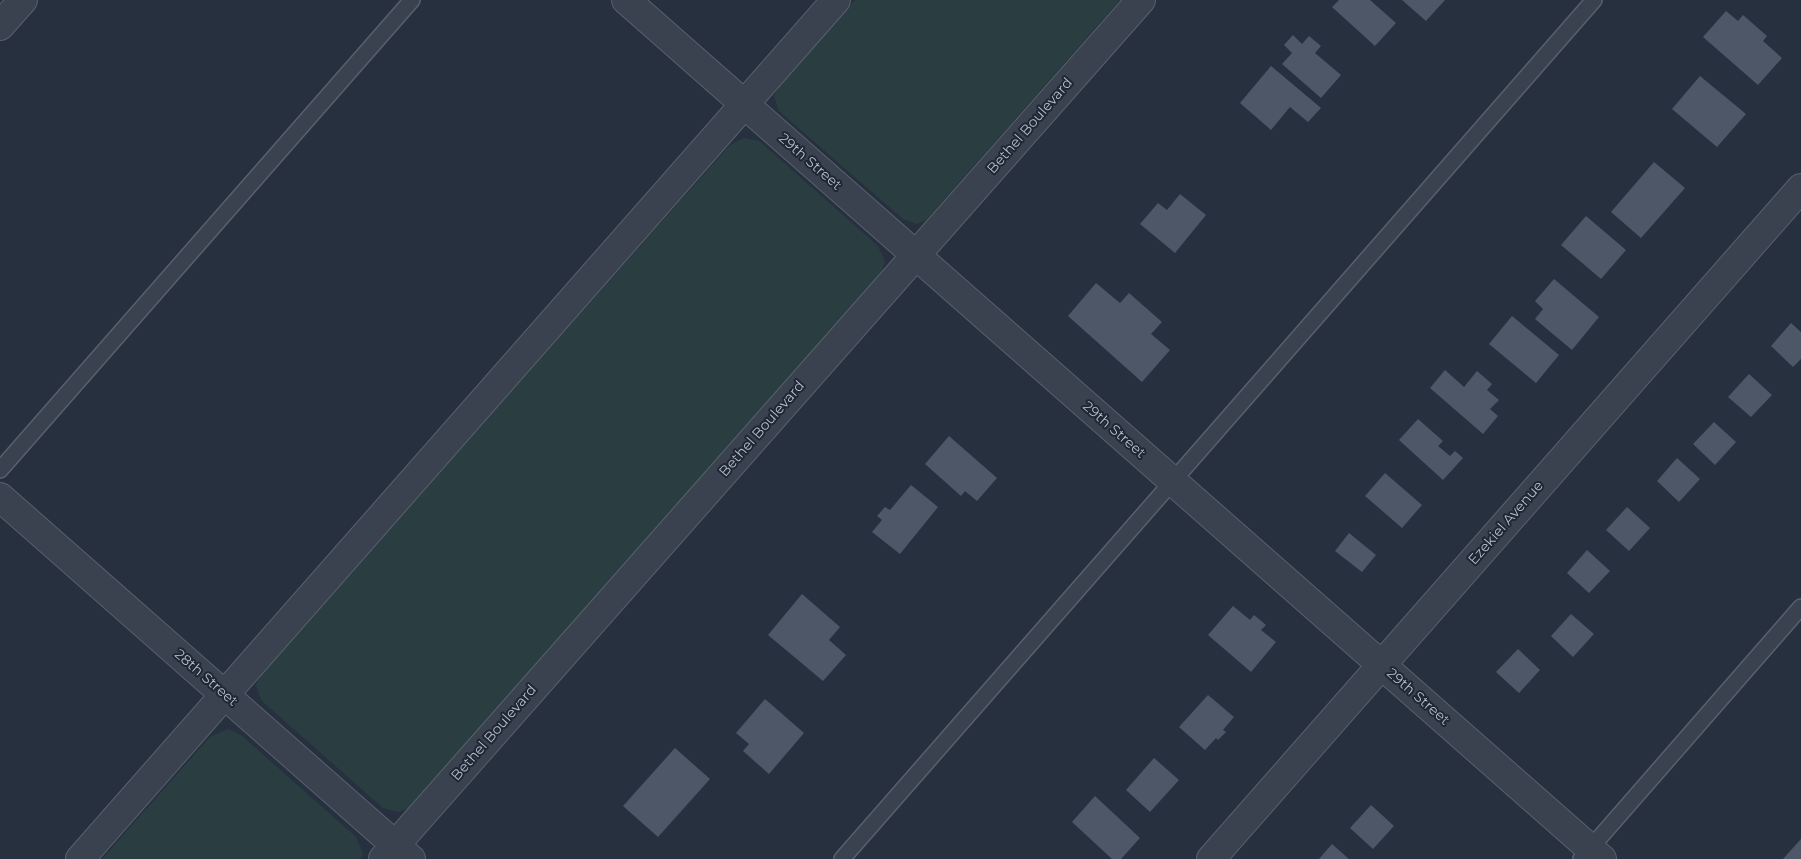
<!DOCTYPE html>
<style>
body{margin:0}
canvas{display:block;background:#27303f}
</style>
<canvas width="1801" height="859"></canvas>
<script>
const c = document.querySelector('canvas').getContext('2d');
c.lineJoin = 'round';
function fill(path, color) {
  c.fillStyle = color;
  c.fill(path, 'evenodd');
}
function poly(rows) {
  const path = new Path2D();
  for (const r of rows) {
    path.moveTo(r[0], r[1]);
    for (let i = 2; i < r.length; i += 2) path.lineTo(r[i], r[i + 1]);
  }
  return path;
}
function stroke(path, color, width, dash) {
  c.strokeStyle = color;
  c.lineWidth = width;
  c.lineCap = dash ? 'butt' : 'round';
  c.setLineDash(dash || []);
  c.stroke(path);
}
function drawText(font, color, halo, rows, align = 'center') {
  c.font = font + ' Montserrat,sans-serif';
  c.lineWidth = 4;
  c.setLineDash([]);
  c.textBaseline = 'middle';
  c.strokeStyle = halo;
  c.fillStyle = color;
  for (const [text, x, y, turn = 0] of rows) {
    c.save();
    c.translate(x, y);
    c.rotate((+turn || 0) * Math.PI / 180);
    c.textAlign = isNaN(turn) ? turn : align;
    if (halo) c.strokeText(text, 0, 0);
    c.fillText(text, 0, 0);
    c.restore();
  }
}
fill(poly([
 [855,0,1120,0,926,220,917,224,903,219,779,111,774,96,782,82],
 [744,138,759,141,878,246,885,262,878,278,409,808,398,812,383,808,261,700,256,685,263,671,730,145],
 [229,729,242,736,356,837,363,854,360,859,102,859,210,737]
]), '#2a3e41');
fill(poly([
 [1339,0,1370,0,1396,23,1375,46,1332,7],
 [1402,0,1445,0,1426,21],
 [1726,11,1738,21,1743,15,1767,36,1763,41,1782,58,1758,85,1703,37],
 [1293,35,1302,44,1309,36,1321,46,1315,53,1341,75,1321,98,1282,64,1292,53,1284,45],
 [1271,66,1321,108,1308,122,1290,107,1271,130,1240,103],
 [1700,76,1746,114,1717,147,1672,109],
 [1654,162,1685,188,1641,238,1611,212],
 [1180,194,1206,215,1175,253,1140,224,1158,203,1167,210],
 [1586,216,1626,250,1601,279,1561,245],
 [1554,279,1599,317,1572,350,1535,319,1543,309,1535,301],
 [1096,283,1120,303,1129,293,1162,322,1151,334,1170,350,1142,382,1068,316],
 [1512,316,1559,355,1536,383,1489,344],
 [1791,323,1801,332,1801,359,1793,367,1771,346],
 [1445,370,1464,387,1477,371,1492,384,1487,390,1499,400,1490,409,1498,416,1483,434,1430,388],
 [1749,374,1772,395,1751,417,1728,397],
 [1418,419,1443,441,1438,446,1450,456,1455,451,1463,458,1443,480,1399,440],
 [1714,422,1736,442,1715,465,1693,444],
 [949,436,997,478,977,501,965,491,961,496,925,464],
 [1677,458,1700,479,1679,502,1657,481],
 [1385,473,1422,505,1402,528,1365,496],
 [911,485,938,507,900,554,872,532,882,520,877,516,885,507,890,510],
 [1627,507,1650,528,1629,551,1606,530],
 [1349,533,1376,555,1362,572,1335,551],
 [1587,550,1610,571,1589,593,1567,573],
 [802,594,840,627,829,640,846,655,823,681,768,635],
 [1233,606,1250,620,1254,615,1266,625,1261,630,1276,642,1251,672,1208,635],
 [1571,614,1594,634,1573,657,1551,636],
 [1518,649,1540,670,1519,693,1496,672],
 [1208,695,1234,717,1223,730,1226,732,1218,740,1216,738,1205,750,1179,727],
 [765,699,804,733,769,774,743,751,749,744,736,733],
 [675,748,710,779,658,837,623,806],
 [1154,758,1179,780,1150,812,1126,790],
 [1095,796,1140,838,1121,859,1112,859,1072,822],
 [1371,805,1394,826,1373,849,1350,828],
 [1801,839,1801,859,1783,859],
 [1332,844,1349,859,1319,859]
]), '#4d5768');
const service = poly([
 [0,470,412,0],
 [842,859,1594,0],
 [1581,859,1801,607]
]);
const minor = poly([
 [0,26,23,0],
 [0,497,411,859],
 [80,859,836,0],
 [383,859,1141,0],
 [1211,859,1801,188]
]);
const tertiary = poly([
 [626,0,1602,859]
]);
stroke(service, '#58606d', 18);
stroke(minor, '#58606d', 30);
stroke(tertiary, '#58606d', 30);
stroke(service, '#3b424f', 15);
stroke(minor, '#3b424f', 28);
stroke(tertiary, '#3b424f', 28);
drawText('14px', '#b7bdca', '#1f2734', [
 ["Bethel Boulevard",1030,126,-49],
 ["29th Street",810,162,41],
 ["Bethel Boulevard",762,429,-49],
 ["29th Street",1114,430,41],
 ["Ezekiel Avenue",1506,523,-49],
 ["28th Street",206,678,41],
 ["29th Street",1418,697,41],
 ["Bethel Boulevard",494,733,-49]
]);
</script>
